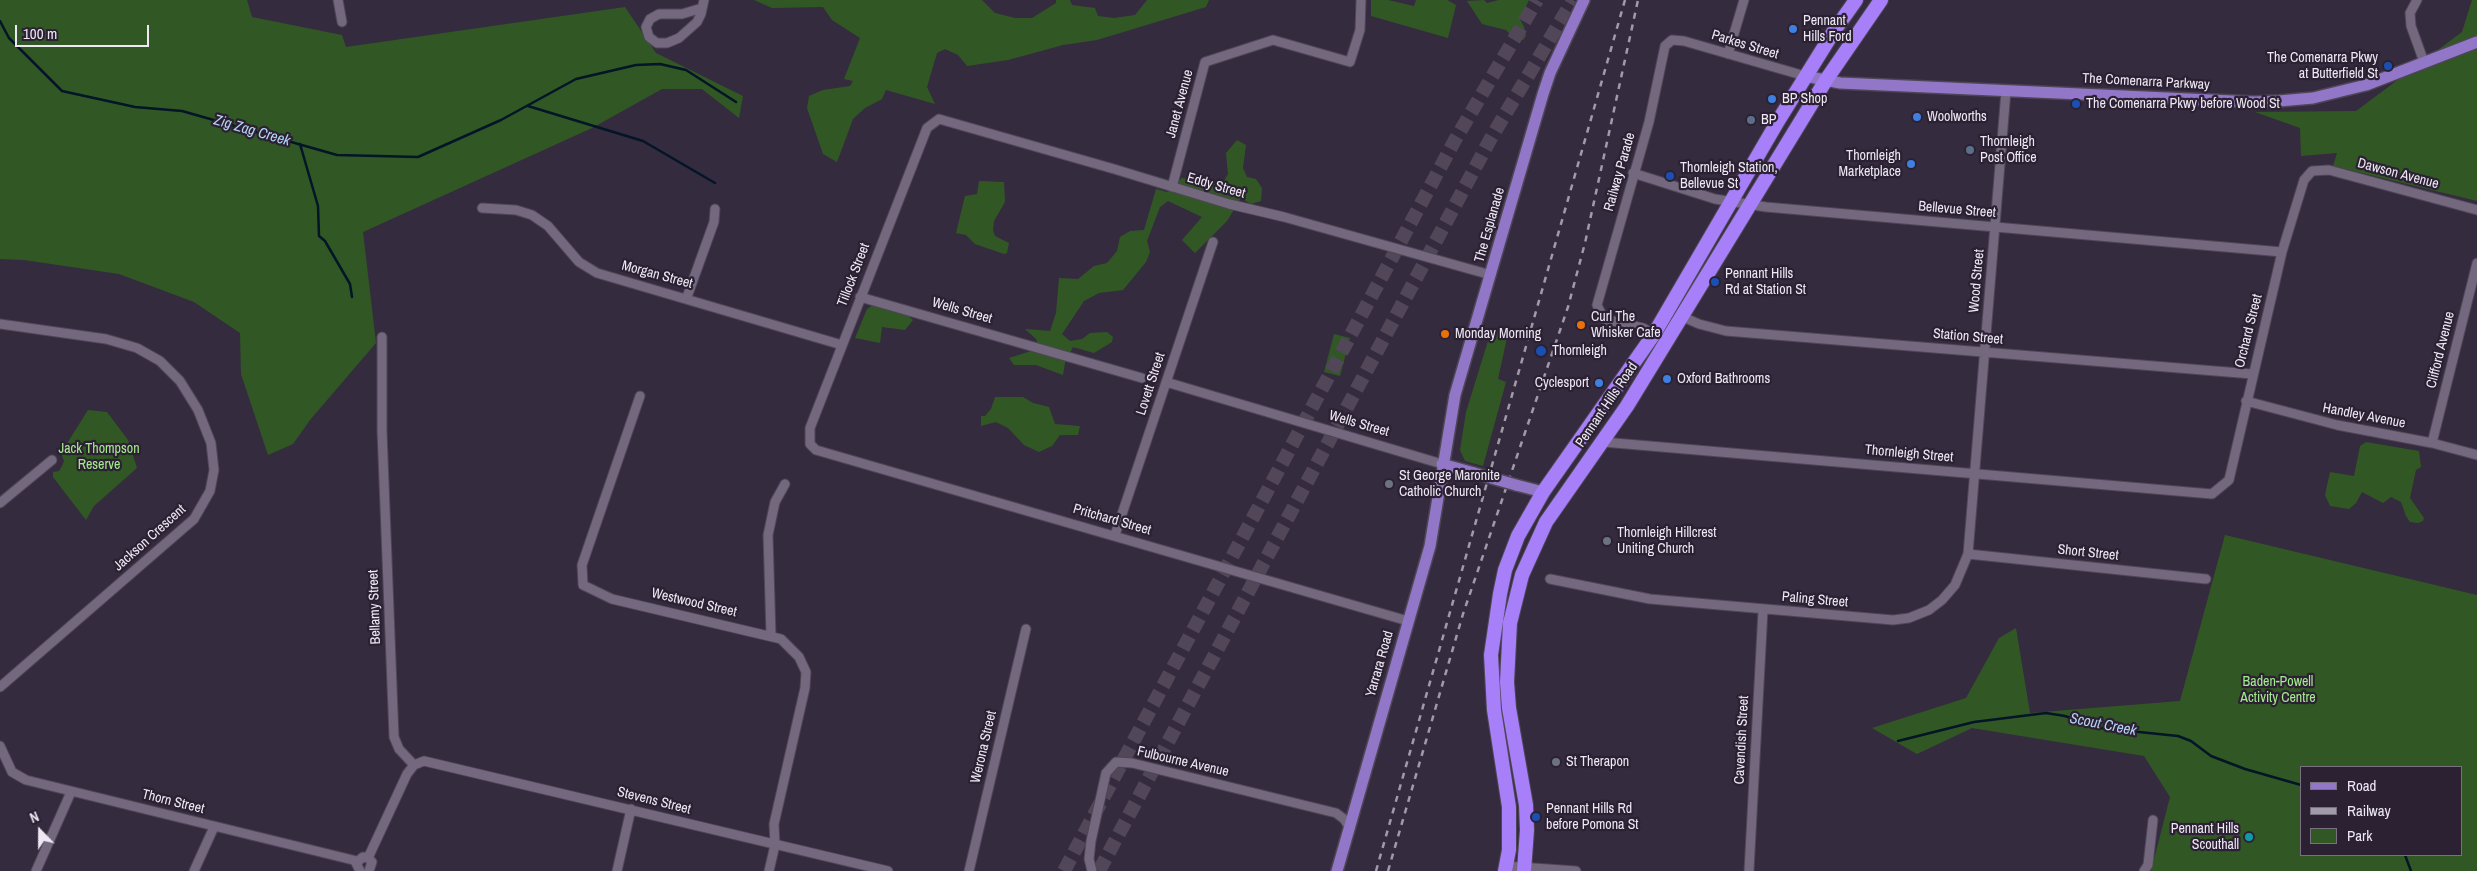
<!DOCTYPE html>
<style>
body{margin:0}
#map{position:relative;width:2477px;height:871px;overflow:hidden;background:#352b3e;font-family:"Archivo Narrow",sans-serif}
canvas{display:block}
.legend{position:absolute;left:2300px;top:766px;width:162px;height:90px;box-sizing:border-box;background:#2b2133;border:1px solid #797180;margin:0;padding:6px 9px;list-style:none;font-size:15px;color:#eee8f4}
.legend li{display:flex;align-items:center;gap:10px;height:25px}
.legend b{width:25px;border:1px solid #797180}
.north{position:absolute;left:15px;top:806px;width:50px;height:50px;-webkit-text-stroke:4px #2b2133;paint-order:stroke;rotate:338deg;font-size:14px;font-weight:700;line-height:20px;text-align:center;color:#eee8f4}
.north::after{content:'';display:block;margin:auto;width:18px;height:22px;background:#eee8f4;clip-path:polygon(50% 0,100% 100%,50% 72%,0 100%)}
.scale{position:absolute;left:15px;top:25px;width:134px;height:22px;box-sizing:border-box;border:2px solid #eee8f4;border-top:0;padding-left:6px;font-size:15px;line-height:18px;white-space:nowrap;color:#eee8f4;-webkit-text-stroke:4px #2b2133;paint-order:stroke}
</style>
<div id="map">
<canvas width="2477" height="871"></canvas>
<ul class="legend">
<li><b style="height:6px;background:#9276c7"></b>Road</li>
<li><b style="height:6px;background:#a19aa9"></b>Railway</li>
<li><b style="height:14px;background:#315824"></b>Park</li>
</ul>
<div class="north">N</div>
<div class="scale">100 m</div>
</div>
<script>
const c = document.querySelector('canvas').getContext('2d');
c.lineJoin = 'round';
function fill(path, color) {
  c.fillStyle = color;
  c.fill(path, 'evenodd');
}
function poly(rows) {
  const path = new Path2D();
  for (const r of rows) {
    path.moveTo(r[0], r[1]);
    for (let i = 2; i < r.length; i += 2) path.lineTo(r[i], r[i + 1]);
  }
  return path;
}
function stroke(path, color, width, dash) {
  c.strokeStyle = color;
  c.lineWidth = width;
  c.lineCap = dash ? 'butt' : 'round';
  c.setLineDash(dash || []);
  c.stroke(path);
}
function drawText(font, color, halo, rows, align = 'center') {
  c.font = font + ' "Archivo Narrow",sans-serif';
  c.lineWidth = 4.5;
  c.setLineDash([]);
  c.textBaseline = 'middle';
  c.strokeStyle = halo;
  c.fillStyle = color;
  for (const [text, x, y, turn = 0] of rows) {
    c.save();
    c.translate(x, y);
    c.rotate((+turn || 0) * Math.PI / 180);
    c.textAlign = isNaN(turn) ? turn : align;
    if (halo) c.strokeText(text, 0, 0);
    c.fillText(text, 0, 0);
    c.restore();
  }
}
fill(poly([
 [0,0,247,0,252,17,342,35,346,47,625,7,656,53,743,96,739,118,702,89,662,89,592,128,363,232,376,343,310,420,293,444,268,455,241,374,240,333,194,302,119,274,24,260,0,259],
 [754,0,982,0,995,13,1015,18,1032,18,1056,3,1056,0,1070,0,1072,5,1095,8,1098,16,1114,18,1135,15,1147,0,1209,0,1206,7,1097,40,1063,45,1008,60,967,66,958,55,945,49,937,53,927,87,935,104,886,90,882,99,865,108,853,119,837,162,823,154,807,108,809,96,823,90,850,86,853,81,844,79,860,38,832,20,823,7,772,8],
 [1371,0,1388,0,1414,6,1416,0,1447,0,1456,5,1448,38,1371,16],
 [1484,0,1487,3,1499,0,1529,0,1520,19,1524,27,1526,36,1523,40,1517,41,1506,30,1482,24,1467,1],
 [2472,0,2477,0,2477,201,2333,166,2337,153,2301,156,2300,128,2255,112,2356,111,2462,32],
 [1237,140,1246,145,1243,168,1247,177,1256,179,1262,188,1261,201,1251,204,1241,198,1227,221,1195,253,1182,240,1202,217,1168,201,1160,207,1147,241,1150,252,1146,262,1123,290,1099,293,1084,301,1062,334,1070,341,1082,339,1090,333,1107,332,1113,337,1112,342,1094,353,1073,347,1065,363,1063,375,1036,365,1014,365,1009,358,1031,351,1036,345,1037,340,1025,329,1050,331,1056,313,1059,278,1078,279,1094,266,1107,263,1117,251,1120,237,1130,231,1144,230,1156,189,1167,192,1182,178,1208,181,1218,185,1224,181,1228,174,1226,153],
 [979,181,1004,182,1005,202,994,221,993,230,995,236,1009,243,1007,253,1004,254,975,244,966,235,956,233,965,196,977,194],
 [873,305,907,315,913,320,905,330,882,327,880,343,855,338,867,309],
 [1492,328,1508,333,1498,379,1506,382,1483,466,1465,461,1460,450,1466,412],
 [1334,334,1350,338,1340,376,1324,372],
 [995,397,1023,397,1033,403,1049,407,1055,424,1080,426,1078,435,1060,435,1052,446,1039,452,1024,445,1008,428,996,422,981,426,981,416,985,416,991,409],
 [88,410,107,412,128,440,137,468,94,506,86,520,53,477,53,472,59,471,62,466,64,461,61,453],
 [2366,442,2419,451,2421,467,2416,470,2410,498,2424,518,2423,521,2418,523,2410,522,2406,516,2401,502,2391,497,2383,503,2362,492,2356,503,2349,509,2330,506,2325,495,2330,472,2354,476,2360,446],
 [2225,535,2477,595,2477,871,2151,871,2170,797,2144,756,1972,728,1917,754,1872,728,1966,698,1999,638,2016,628,2030,713,2180,701],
 [2461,767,2461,855,2301,855,2301,767]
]), '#315824');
stroke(poly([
 [0,21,9,38,62,91,135,107,182,111,337,155,418,157,501,120,576,79,636,65,660,64,686,70,736,102],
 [528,106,643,141,715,183],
 [300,144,318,206,319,236,325,241,350,284,352,297],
 [1898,741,1974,722,2046,713,2065,716,2100,728,2178,736,2191,741,2211,756,2245,769,2301,785],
 [2405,855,2411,871]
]), '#031527', 2.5);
stroke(poly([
 [1064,871,1455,140,1537,0],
 [1099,871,1491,138,1573,0]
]), '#514759', 14, [14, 7]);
const minor = poly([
 [338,0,342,22],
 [2417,0,2410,13,2411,26,2424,62],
 [702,8,682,14,659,14,650,19,646,27,649,37,657,43,667,43,679,38,697,22,701,14,704,0],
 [1728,54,1744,0],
 [1633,173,1715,199,1766,207,2282,252],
 [1172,187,1205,62,1273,40,1350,62,1360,30,1361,0],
 [482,208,516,210,532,215,548,226,579,262,597,273,842,345],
 [687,297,714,222,715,209],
 [860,297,1142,378],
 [1683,317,1699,324,1726,331,2252,374],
 [0,324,106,339,137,348,160,361,180,381,198,410,211,443,214,470,210,491,194,519,0,687],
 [1654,334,1643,328,1604,319,1597,305,1649,122,1665,46,1672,40,1684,41,1805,76],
 [382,337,382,431,394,737,399,749,414,765],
 [1166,382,1442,464],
 [640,396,582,565,583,585,612,599,781,639,799,657,806,672,805,688,774,824,775,845,769,871],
 [2246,401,2337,425,2432,443,2477,455],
 [1603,442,2212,494,2229,480,2282,252,2304,180,2312,171,2329,170,2477,210],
 [2432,443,2477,263],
 [0,503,52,460],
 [1115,535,1213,242],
 [1968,554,2206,579],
 [1550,579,1650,599,1893,620,1909,618,1929,610,1942,600,1955,585,1968,554,2006,91],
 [1408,621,816,450,810,444,810,428,927,128,939,119,1114,169,1229,204,1284,217,1491,275],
 [771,635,768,535,775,502,785,484],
 [0,746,12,772,26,780,357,861],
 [368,858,407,774,414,765,424,761,888,871],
 [1506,866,1576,871],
 [36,871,71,792],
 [194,871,214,827],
 [360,871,356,863,363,857,368,858,372,862,369,871],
 [617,871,631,809],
 [969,871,1026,629],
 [1092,871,1089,859,1091,841,1106,773,1116,762,1132,763,1336,813,1344,819,1350,828],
 [1749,871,1763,610],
 [2144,871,2148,865,2153,820]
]);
const major = poly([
 [1805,76,1840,83,2254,102,2279,101,2313,98,2366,85,2477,42],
 [1442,464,1474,473],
 [1516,485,1543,492],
 [1337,871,1430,546,1455,395,1543,94,1550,73,1584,0]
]);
const highway = poly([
 [1505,871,1509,850,1509,807,1494,710,1491,655,1500,594,1505,570,1518,536,1543,492,1654,334,1778,121,1834,31,1856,0],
 [1524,871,1527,830,1526,805,1509,708,1507,682,1510,623,1522,575,1546,522,1627,406,1826,80,1881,0]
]);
stroke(minor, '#4e4656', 11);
stroke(major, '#4e4656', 14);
stroke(highway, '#4e4656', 16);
stroke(minor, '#73687e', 9);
stroke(major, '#9276c7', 11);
stroke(highway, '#a77ff8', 14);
stroke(poly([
 [1376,871,1625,0],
 [1388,871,1463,614,1568,307,1585,243,1638,0]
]), '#a19aa9', 2.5, [6, 6]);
const majorBridge = poly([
 [1474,473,1516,485]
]);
stroke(majorBridge, '#4e4656', 14, []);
stroke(majorBridge, '#9276c7', 11);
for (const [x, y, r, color] of [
 [1793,29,5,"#3f7fe0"],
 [2388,66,5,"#1a4fb4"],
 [1772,99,5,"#3f7fe0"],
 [2076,104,5,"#1a4fb4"],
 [1917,117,5,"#3f7fe0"],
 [1751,120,5,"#5c6f8a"],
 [1970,150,5,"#5c6f8a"],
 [1911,164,5,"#3f7fe0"],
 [1670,176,5,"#1a4fb4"],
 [1715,282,5,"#1a4fb4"],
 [1581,325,5,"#e8710a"],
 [1445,334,5,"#e8710a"],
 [1541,351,6,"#1a4fb4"],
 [1667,379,5,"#3f7fe0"],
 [1599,383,5,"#3f7fe0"],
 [1389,484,5,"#6b7280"],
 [1607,541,5,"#6b7280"],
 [1556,762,5,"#6b7280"],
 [1536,817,5,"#1a4fb4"],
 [2249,837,5,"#0f9aa8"]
]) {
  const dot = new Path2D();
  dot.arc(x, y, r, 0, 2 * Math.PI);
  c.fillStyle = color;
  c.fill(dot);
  stroke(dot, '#2b2133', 2);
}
drawText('14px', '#eee8f4', '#2b2133', [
 ["Pennant",1803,21],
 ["Hills Ford",1803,37],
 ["The Comenarra Pkwy",2378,58,"right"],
 ["at Butterfield St",2378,74,"right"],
 ["BP Shop",1782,99],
 ["The Comenarra Pkwy before Wood St",2086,104],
 ["Woolworths",1927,117],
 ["BP",1761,120],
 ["Thornleigh",1980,142],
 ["Post Office",1980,158],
 ["Thornleigh",1901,156,"right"],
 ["Marketplace",1901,172,"right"],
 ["Thornleigh Station,",1680,168],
 ["Bellevue St",1680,184],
 ["Pennant Hills",1725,274],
 ["Rd at Station St",1725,290],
 ["Curl The",1591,317],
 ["Whisker Cafe",1591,333],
 ["Monday Morning",1455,334],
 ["Thornleigh",1552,351],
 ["Oxford Bathrooms",1677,379],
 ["Cyclesport",1589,383,"right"],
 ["St George Maronite",1399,476],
 ["Catholic Church",1399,492],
 ["Thornleigh Hillcrest",1617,533],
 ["Uniting Church",1617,549],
 ["St Therapon",1566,762],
 ["Pennant Hills Rd",1546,809],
 ["before Pomona St",1546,825],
 ["Pennant Hills",2239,829,"right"],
 ["Scouthall",2239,845,"right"]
], 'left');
drawText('14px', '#eee8f4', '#2b2133', [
 ["Parkes Street",1745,45,17],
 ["The Comenarra Parkway",2146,82,3],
 ["Janet Avenue",1180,104,-75],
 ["Railway Parade",1620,172,-74],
 ["Dawson Avenue",2398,174,15],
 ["Eddy Street",1216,186,16],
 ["Bellevue Street",1957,210,5],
 ["The Esplanade",1490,225,-74],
 ["Morgan Street",657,275,15],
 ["Tillock Street",854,275,-69],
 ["Wood Street",1977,281,-85],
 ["Wells Street",962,311,16],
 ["Orchard Street",2249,331,-76],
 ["Station Street",1968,337,5],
 ["Clifford Avenue",2441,350,-76],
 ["Lovett Street",1151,384,-72],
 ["Pennant Hills Road",1607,405,-56],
 ["Handley Avenue",2364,416,11],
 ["Wells Street",1359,424,16],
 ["Thornleigh Street",1909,454,5],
 ["Pritchard Street",1112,520,16],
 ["Jackson Crescent",150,538,-42],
 ["Short Street",2088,553,6],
 ["Paling Street",1815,600,5],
 ["Westwood Street",694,603,13],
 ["Bellamy Street",375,607,-92],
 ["Yarrara Road",1380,664,-74],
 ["Cavendish Street",1742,740,-87],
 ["Werona Street",984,747,-77],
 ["Fulbourne Avenue",1183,762,13],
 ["Stevens Street",654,801,14],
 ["Thorn Street",173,802,14]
]);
drawText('14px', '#a4eb8d', '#2b2133', [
 ["Jack Thompson",99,449],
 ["Reserve",99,465],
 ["Baden-Powell",2278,682],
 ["Activity Centre",2278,698]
]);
drawText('italic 15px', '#b5d4f5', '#2b2133', [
 ["Zig Zag Creek",252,131,16],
 ["Scout Creek",2103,725,11]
]);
</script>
